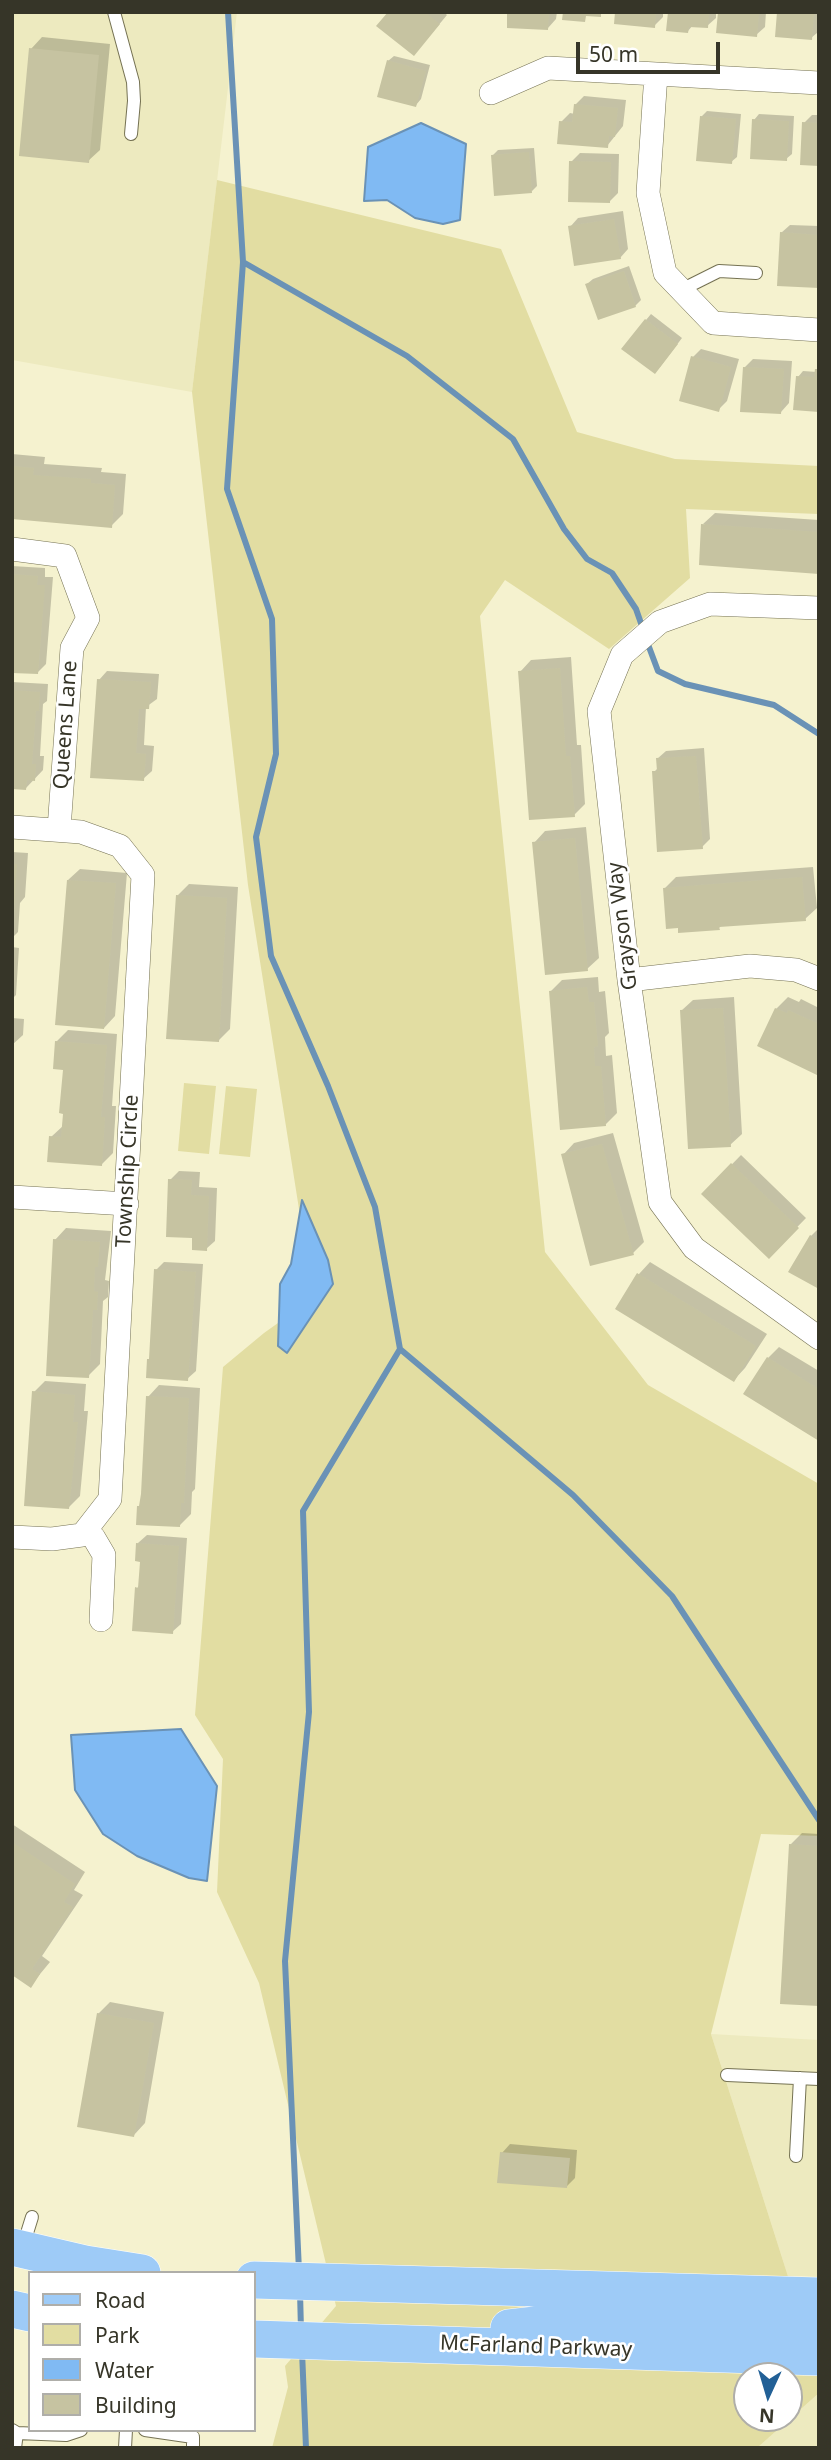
<!DOCTYPE html>
<style>
body{margin:0}
#map{position:relative;width:831px;height:2460px;overflow:hidden;background:#f5f2cf;font-family:"Noto Sans",sans-serif}
canvas{display:block}
.frame{position:absolute;inset:0;border:14px solid #363528;pointer-events:none}
.legend{position:absolute;left:28px;top:2271px;width:228px;height:161px;box-sizing:border-box;background:#fff;border:2px solid #afaea9;margin:0;padding:9px 12px;list-style:none;font-size:21px;color:#363528}
.legend li{display:flex;align-items:center;gap:14px;height:35px}
.legend b{width:35px;border:2px solid #afaea9}
.north{position:absolute;left:733px;top:2362px;width:70px;height:70px;box-sizing:border-box;background:#fff;border:2px solid #afaea9;border-radius:50%;rotate:184deg;font-size:19px;font-weight:700;line-height:28px;text-align:center;color:#363528}
.north::after{content:'';display:block;margin:auto;width:24px;height:32px;background:#226096;clip-path:polygon(50% 0,100% 100%,50% 72%,0 100%)}
.scale{position:absolute;left:576px;top:42px;width:144px;height:32px;box-sizing:border-box;border:4px solid #363528;border-top:0;padding-left:9px;font-size:21px;line-height:24px;white-space:nowrap;color:#363528;-webkit-text-stroke:5px #fff;paint-order:stroke}
</style>
<div id="map">
<canvas width="831" height="2460"></canvas>
<div class="frame"></div>
<ul class="legend">
<li><b style="height:9px;background:#9ecbf7"></b>Road</li>
<li><b style="height:19px;background:#e2dda2"></b>Park</li>
<li><b style="height:19px;background:#80baf3"></b>Water</li>
<li><b style="height:19px;background:#c6c3a1"></b>Building</li>
</ul>
<div class="north">N</div>
<div class="scale">50 m</div>
</div>
<script>
const c = document.querySelector('canvas').getContext('2d');
c.lineJoin = 'round';
function fill(path, color) {
  c.fillStyle = color;
  c.fill(path, 'evenodd');
}
function poly(rows) {
  const path = new Path2D();
  for (const r of rows) {
    path.moveTo(r[0], r[1]);
    for (let i = 2; i < r.length; i += 2) path.lineTo(r[i], r[i + 1]);
  }
  return path;
}
function stroke(path, color, width, dash) {
  c.strokeStyle = color;
  c.lineWidth = width;
  c.lineCap = dash ? 'butt' : 'round';
  c.setLineDash(dash || []);
  c.stroke(path);
}
function drawText(font, color, halo, rows, align = 'center') {
  c.font = font + ' "Noto Sans",sans-serif';
  c.lineWidth = 5;
  c.setLineDash([]);
  c.textBaseline = 'middle';
  c.strokeStyle = halo;
  c.fillStyle = color;
  for (const [text, x, y, turn = 0] of rows) {
    c.save();
    c.translate(x, y);
    c.rotate((+turn || 0) * Math.PI / 180);
    c.textAlign = isNaN(turn) ? turn : align;
    if (halo) c.strokeText(text, 0, 0);
    c.fillText(text, 0, 0);
    c.restore();
  }
}
fill(poly([
 [12,12,237,12,192,392,12,360],
 [711,2034,819,2040,819,2374],
 [819,2393,819,2448,757,2448]
]), '#edeabf');
fill(poly([
 [217,180,501,249,577,432,675,459,819,466,819,514,686,509,690,578,609,649,505,580,480,616,545,1252,648,1385,819,1484,819,1836,761,1834,711,2034,819,2374,819,2393,757,2448,272,2448,288,2387,285,2366,336,2306,259,1983,217,1892,223,1759,195,1715,223,1367,264,1333,313,1298,248,885,192,392],
 [747,2376,789,2376,789,2418,747,2418],
 [184,1083,216,1086,209,1154,178,1151],
 [226,1086,257,1089,250,1157,219,1154]
]), '#e2dda2');
const water = poly([
 [421,123,466,144,460,220,443,224,415,218,387,200,364,201,368,147,421,123],
 [302,1200,328,1260,333,1284,287,1353,278,1346,280,1284,291,1264,302,1200],
 [181,1729,217,1786,207,1881,189,1878,137,1856,103,1834,75,1790,71,1735,181,1729]
]);
fill(water, '#80baf3');
stroke(water, '#6a92b6', 2);
fill(poly([
 [390,12,444,12,447,15,422,45],
 [509,12,557,12,556,19,548,28],
 [616,12,663,12,663,17,654,26],
 [669,12,716,12,716,18,707,26,693,25,688,31],
 [720,12,766,12,765,27,756,35],
 [779,12,819,12,817,33,811,38],
 [42,37,110,44,100,150,88,161,31,49],
 [394,56,430,65,421,99,416,105,388,61],
 [584,96,626,100,623,126,607,146,561,122,570,113,575,114,575,105],
 [707,111,741,114,737,157,731,162,701,117],
 [759,114,794,116,792,154,786,159,754,120],
 [812,115,819,115,819,164,804,123],
 [534,148,537,186,532,191,492,156,498,150],
 [580,153,619,154,618,193,609,202,571,162],
 [623,211,628,249,620,258,570,227,578,218],
 [790,225,819,226,819,285,781,233],
 [629,266,641,300,635,306,587,284,593,279],
 [651,314,682,338,660,367,646,320],
 [701,349,739,359,727,401,718,410,693,357],
 [753,359,792,361,789,403,781,412,744,368],
 [819,368,819,410,798,377,803,371,817,372],
 [12,454,45,457,44,464,102,468,101,472,126,474,123,514,111,526,12,517],
 [715,513,819,520,819,572,703,524],
 [12,566,45,568,45,577,53,577,46,664,37,673,12,671],
 [571,657,577,745,581,745,585,804,574,815,520,672,531,660],
 [107,671,159,674,157,699,146,707,144,745,154,746,152,771,143,779,99,680],
 [12,682,48,684,47,701,43,704,40,756,44,756,43,770,26,788,12,787],
 [704,748,710,839,702,847,654,772,658,768,657,759,666,751],
 [586,827,599,958,587,969,534,843,545,831],
 [12,852,28,853,25,897,20,903,18,932,12,938],
 [813,867,817,908,805,919,722,925,719,928,665,888,676,877],
 [80,869,127,873,115,1016,104,1028,68,880],
 [189,884,238,887,230,1029,219,1040,178,895],
 [12,947,19,948,16,995,12,999],
 [598,977,599,992,605,991,609,1033,605,1037,606,1056,612,1055,617,1113,605,1125,551,991,562,980],
 [734,997,742,1134,730,1145,681,1011,693,1000],
 [788,997,799,1002,801,999,819,1008,819,1074,759,1045,776,1009],
 [12,1018,24,1019,23,1035,12,1045,12,1049],
 [68,1030,117,1034,112,1106,116,1106,113,1153,101,1165,51,1137,64,1125,64,1068,56,1042],
 [613,1133,644,1242,633,1253,563,1155,574,1143],
 [741,1155,806,1218,769,1256,704,1193],
 [179,1171,200,1172,199,1187,217,1188,215,1241,206,1249,194,1237,170,1180],
 [66,1228,111,1231,105,1280,109,1281,108,1297,103,1301,100,1364,88,1376,55,1240],
 [819,1228,819,1287,811,1236],
 [164,1262,203,1264,196,1371,187,1379,151,1358,156,1270],
 [650,1262,767,1334,745,1368,734,1380,617,1309,639,1274],
 [779,1347,819,1371,819,1439,768,1358],
 [45,1381,86,1384,84,1411,88,1411,80,1496,69,1507,34,1392],
 [159,1385,200,1388,195,1489,192,1492,191,1514,180,1525,141,1504,148,1397],
 [147,1535,187,1538,181,1624,172,1632,137,1588,140,1585,142,1560,138,1543],
 [12,1824,85,1872,74,1890,83,1895,42,1956,50,1962,31,1985,12,1973],
 [802,1833,819,1834,819,2004,790,1845],
 [110,2002,164,2012,145,2123,134,2135,98,2014],
 [510,2144,577,2150,575,2178,566,2187,502,2153]
]), '#0003');
stroke(poly([
 [228,12,243,262,227,489,272,619,276,754,256,837,271,956,328,1086,375,1207,400,1349,573,1495,672,1596,819,1820],
 [243,262,407,356,513,439,564,529,587,559,612,573,636,609,643,629],
 [646,639,658,671,685,684,774,705,819,734],
 [299,2271,285,1961,309,1712,303,1511,400,1349],
 [300,2292,301,2330],
 [302,2351,306,2448]
]), '#6a92b6', 6);
fill(poly([
 [388,12,425,12,440,24,414,56,376,26],
 [507,12,549,12,548,30,507,28],
 [563,12,601,12,601,17,586,16,585,22,562,20],
 [615,12,656,12,655,28,614,24],
 [668,12,709,12,708,28,689,27,688,33,666,31],
 [718,12,759,12,757,37,716,33],
 [777,12,814,12,812,40,775,37],
 [29,48,99,55,89,163,19,156],
 [387,60,426,71,416,107,377,97],
 [574,104,618,108,615,137,609,136,608,148,557,144,559,121,572,122],
 [700,116,736,119,732,164,696,161],
 [752,119,789,121,787,161,750,159],
 [802,122,819,123,819,166,800,165],
 [529,152,532,193,494,196,491,155],
 [569,161,611,162,610,203,568,202],
 [614,219,621,259,574,266,568,226],
 [780,232,819,235,819,288,777,286],
 [624,271,636,307,598,320,585,284],
 [645,319,678,344,655,374,621,349],
 [691,356,731,367,719,412,679,401],
 [743,367,784,369,781,414,740,412],
 [815,369,819,369,819,412,793,410,796,376,814,377],
 [12,466,34,468,33,475,91,479,91,483,115,485,112,528,12,519],
 [701,524,819,532,819,574,699,565],
 [12,574,38,576,37,585,45,585,38,674,12,673],
 [560,668,566,756,570,756,575,817,529,820,518,671],
 [97,679,151,682,149,709,139,709,136,753,146,754,144,781,90,778],
 [12,690,40,692,39,711,36,711,32,764,36,764,35,781,27,780,26,790,12,789],
 [696,756,703,849,657,852,652,771,657,771,656,758],
 [575,838,588,971,545,975,532,842],
 [12,864,17,864,14,912,12,912],
 [802,877,806,921,719,927,720,930,678,933,678,928,666,929,663,888],
 [67,880,116,883,104,1029,55,1025],
 [176,895,227,898,219,1042,166,1039],
 [587,987,589,1002,594,1002,598,1046,594,1047,595,1066,601,1066,606,1126,560,1130,549,991],
 [723,1008,731,1147,688,1149,680,1010],
 [775,1008,787,1013,788,1010,819,1024,819,1076,757,1046],
 [55,1041,107,1045,101,1117,105,1117,102,1166,47,1162,49,1136,61,1137,63,1114,59,1113,63,1070,53,1069],
 [602,1144,634,1255,590,1266,561,1154],
 [731,1163,799,1228,769,1259,701,1194],
 [168,1179,192,1180,191,1195,209,1196,207,1251,192,1250,192,1238,166,1237],
 [810,1235,819,1240,819,1289,788,1272],
 [53,1239,100,1242,98,1267,95,1267,94,1291,98,1292,97,1310,93,1310,89,1378,46,1376],
 [154,1269,196,1272,188,1381,146,1378,147,1359,149,1359],
 [637,1273,756,1346,734,1382,615,1309],
 [767,1357,819,1389,819,1441,743,1394],
 [32,1391,75,1395,73,1422,78,1422,69,1509,24,1506],
 [146,1396,189,1398,184,1503,181,1503,180,1527,136,1525,137,1506,139,1506,141,1494],
 [136,1543,179,1546,173,1634,132,1631,135,1587,138,1588,140,1562,135,1561],
 [12,1842,75,1884,64,1902,73,1907,32,1969,40,1974,31,1988,12,1975],
 [789,1844,819,1846,819,2006,780,2004],
 [97,2013,154,2023,134,2137,77,2127],
 [500,2152,570,2158,567,2188,497,2183]
]), '#c6c3a1');
const lane = poly([
 [114,12,133,82,134,101,131,134],
 [681,290,719,271,756,273],
 [727,2075,819,2079],
 [796,2156,800,2078],
 [23,2246,32,2217],
 [12,2430,17,2433,66,2435,81,2430],
 [145,2430,193,2437,193,2448],
 [15,2448,17,2433],
 [125,2448,126,2430]
]);
const street = poly([
 [656,74,648,193,665,273,713,323,819,330],
 [491,93,548,68,819,83],
 [12,549,65,556,88,618,72,648,59,829],
 [819,608,710,604,660,622,622,655,599,711,629,980,660,1202,694,1248,819,1338],
 [12,827,81,832,120,846,143,875,110,1499,82,1535,52,1539,12,1537],
 [629,980,750,966,796,970,819,979],
 [12,1197,127,1204],
 [86,1530,94,1538,104,1555,101,1620]
]);
const primary = poly([
 [12,2247,85,2264,142,2273],
 [254,2280,819,2296],
 [12,2309,30,2313],
 [509,2328,580,2320,819,2327],
 [254,2339,819,2357]
]);
stroke(lane, '#757253', 14);
stroke(street, '#757253', 24);
stroke(primary, '#fff', 38);
stroke(lane, '#fff', 12);
stroke(street, '#fff', 23);
stroke(primary, '#9ecbf7', 37);
drawText('21px', '#363528', '#fff', [
 ["Queens Lane",66,725,-86],
 ["Grayson Way",623,926,-97],
 ["Township Circle",128,1171,-87],
 ["McFarland Parkway",536,2347,2]
]);
</script>
